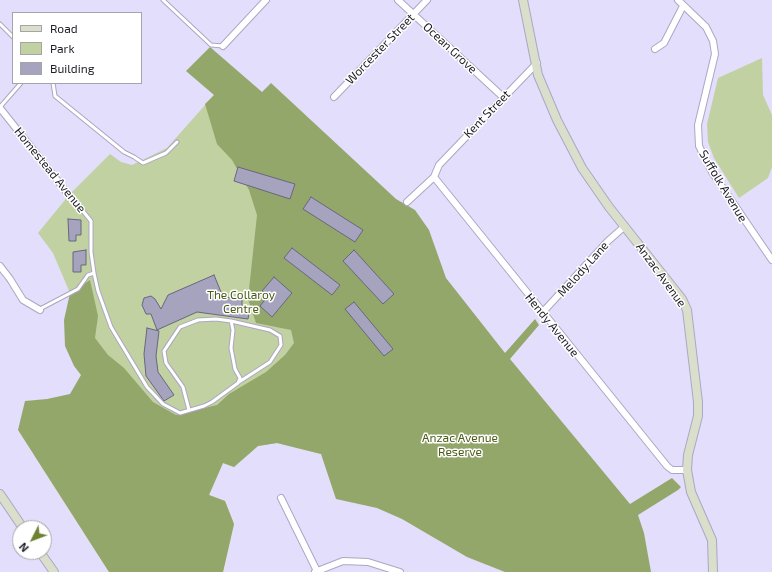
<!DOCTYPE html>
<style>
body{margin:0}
#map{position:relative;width:772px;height:572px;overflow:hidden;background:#e2defb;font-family:"Exo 2",sans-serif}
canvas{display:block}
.legend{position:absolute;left:12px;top:12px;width:130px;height:72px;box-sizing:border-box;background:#fff;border:1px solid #a5a4a8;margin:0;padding:5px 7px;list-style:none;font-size:12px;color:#1d1c26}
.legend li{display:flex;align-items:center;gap:8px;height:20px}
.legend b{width:20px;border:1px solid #a5a4a8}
.north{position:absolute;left:12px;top:520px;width:40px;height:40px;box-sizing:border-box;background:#fff;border:1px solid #a5a4a8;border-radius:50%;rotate:228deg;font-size:11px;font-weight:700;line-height:16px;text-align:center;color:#1d1c26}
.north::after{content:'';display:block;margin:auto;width:14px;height:18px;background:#6c8233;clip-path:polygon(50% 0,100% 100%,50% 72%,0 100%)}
</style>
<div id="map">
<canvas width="772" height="572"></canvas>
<ul class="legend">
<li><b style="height:5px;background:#d9dfcb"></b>Road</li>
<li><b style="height:11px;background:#c1d1a1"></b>Park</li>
<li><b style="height:11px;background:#a6a3be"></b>Building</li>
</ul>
<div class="north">N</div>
</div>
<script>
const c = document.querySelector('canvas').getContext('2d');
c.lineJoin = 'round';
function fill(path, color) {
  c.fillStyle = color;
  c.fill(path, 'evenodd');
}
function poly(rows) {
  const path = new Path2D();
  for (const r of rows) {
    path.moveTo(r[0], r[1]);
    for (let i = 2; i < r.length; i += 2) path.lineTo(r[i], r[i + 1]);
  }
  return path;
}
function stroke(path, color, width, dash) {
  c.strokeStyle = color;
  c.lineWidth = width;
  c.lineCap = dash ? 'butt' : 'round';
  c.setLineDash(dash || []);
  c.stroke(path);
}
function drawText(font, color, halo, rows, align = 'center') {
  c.font = font + ' "Exo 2",sans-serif';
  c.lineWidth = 3;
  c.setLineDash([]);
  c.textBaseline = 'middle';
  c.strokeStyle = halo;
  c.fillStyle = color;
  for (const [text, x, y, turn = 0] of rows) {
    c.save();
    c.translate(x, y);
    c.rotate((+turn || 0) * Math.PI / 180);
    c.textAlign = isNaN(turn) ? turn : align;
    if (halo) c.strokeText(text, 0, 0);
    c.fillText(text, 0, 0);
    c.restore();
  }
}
fill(poly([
 [762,58,763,95,772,115,772,167,768,178,739,198,714,158,708,142,707,124,718,78],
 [214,95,254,126,321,454,277,443,258,446,234,467,223,463,209,495,225,501,234,524,223,572,109,572,34,455,125,393,70,293,53,253,38,233,69,195,110,154,121,162,132,165,167,148]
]), '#c1d1a1');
fill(poly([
 [210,47,262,92,271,83,396,199,415,210,429,230,446,278,505,353,535,319,539,325,510,359,630,504,672,478,681,487,678,490,638,515,644,533,651,572,505,572,467,557,402,519,377,508,336,499,321,454,277,443,258,446,234,467,223,463,209,495,225,501,234,524,223,572,109,572,18,430,25,401,47,399,70,394,81,375,74,366,65,346,64,320,70,293,90,280,98,316,95,338,108,355,124,368,153,402,176,415,217,405,229,394,266,372,285,355,294,343,291,330,256,323,248,299,257,215,249,190,232,160,217,144,205,104,214,95,186,71]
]), '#94a76a');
const building = poly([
 [238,167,295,184,290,199,234,181,238,167],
 [311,197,363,230,355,242,303,209,311,197],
 [68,219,81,220,81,235,76,235,76,241,69,241,68,219],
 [292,248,340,285,332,295,284,258,292,248],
 [86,250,86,265,81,265,81,272,73,272,73,252,86,250],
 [354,250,394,294,383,304,343,261,354,250],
 [214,275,221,292,226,297,242,300,242,306,250,308,248,319,197,312,157,330,151,314,146,314,142,305,144,298,151,296,155,299,161,309,168,295,214,275],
 [274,277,292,293,272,317,260,306,268,296,262,291,274,277],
 [354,302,393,349,384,356,345,309,354,302],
 [147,328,159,331,156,356,158,372,174,395,164,401,146,376,144,354,147,328]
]);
fill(building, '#a6a3be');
stroke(building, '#69667f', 1);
const lane = poly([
 [163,0,211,45,223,46],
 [0,24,13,37],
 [53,83,55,96,124,152,134,157,143,163,166,153,177,142],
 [0,107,21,83],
 [70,195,91,221,91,252,94,273,98,291,111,327,147,387,163,404,180,413,204,406,212,402,238,383,240,378,235,369,231,348,233,330,231,321,216,319,198,320,180,327,164,351,166,363,183,387,189,410],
 [40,309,78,289,88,275,94,273],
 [231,321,270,330,280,336,281,345,270,362,239,382]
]);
const street = poly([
 [398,0,503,97],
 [678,0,706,27,713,41,715,54,698,125,699,146,712,172,772,260],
 [223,46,266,0],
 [655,49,664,43,683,6],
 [537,63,439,165,434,177,667,466,672,470,687,470],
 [334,97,427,0],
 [0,108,69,195],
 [407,202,434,177],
 [0,266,10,279,23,300,40,310],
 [542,313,608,241,625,226],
 [281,498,317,571],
 [315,572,343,561,368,562,400,572]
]);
const secondary = poly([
 [523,0,538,75,557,120,582,168,609,207,682,299,687,310,698,402,698,416,688,455,687,470,691,492,712,540,713,572],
 [0,494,23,528],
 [40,552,54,572]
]);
stroke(lane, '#aba7c3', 5);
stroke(street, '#aba7c3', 8);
stroke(secondary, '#aba7c3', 10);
stroke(lane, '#fff', 3);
stroke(street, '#fff', 6);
stroke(secondary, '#d9dfcb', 8);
drawText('12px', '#1d1c26', '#fff', [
 ["Ocean Grove",450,48,43],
 ["Worcester Street",380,49,-46],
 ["Kent Street",487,114,-46],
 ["Homestead Avenue",50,170,51],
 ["Suffolk Avenue",723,186,59],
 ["Melody Lane",583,269,-48],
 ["Anzac Avenue",661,275,54],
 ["Hendy Avenue",552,325,51]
]);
drawText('12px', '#4b5c19', '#fff', [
 ["The Collaroy",241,295],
 ["Centre",241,309],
 ["Anzac Avenue",460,438],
 ["Reserve",460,452]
]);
</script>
